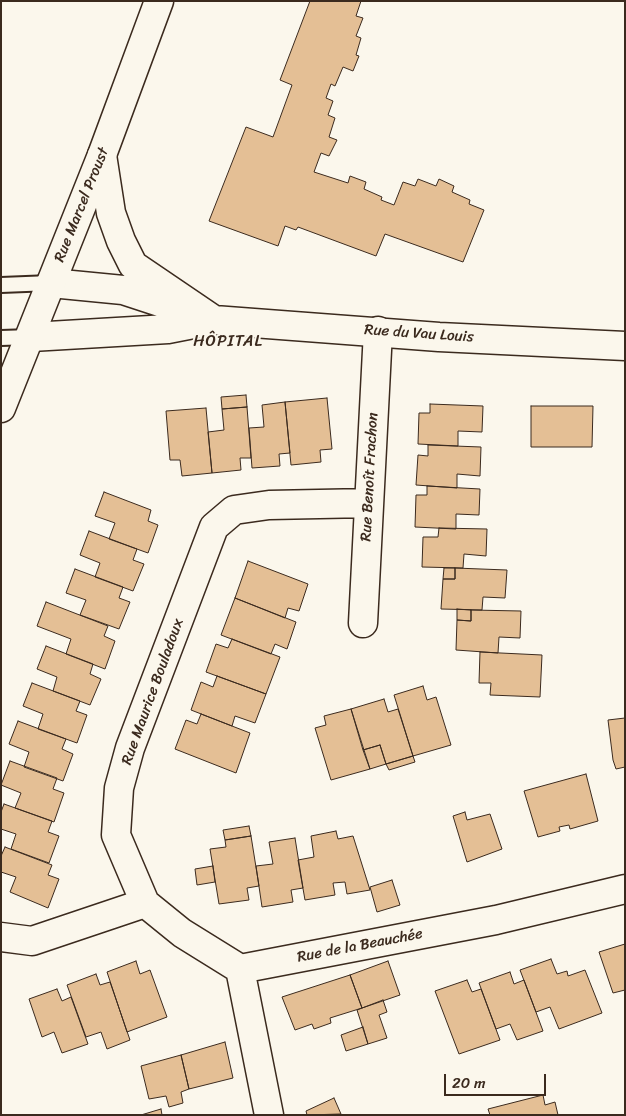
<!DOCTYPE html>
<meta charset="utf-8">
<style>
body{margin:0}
#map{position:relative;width:626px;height:1116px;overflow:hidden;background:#fbf7ec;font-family:Sriracha,sans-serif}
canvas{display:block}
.frame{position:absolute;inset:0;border:2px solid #3b2a1e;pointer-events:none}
.scale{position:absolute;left:444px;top:1074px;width:102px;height:22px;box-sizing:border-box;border:2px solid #3b2a1e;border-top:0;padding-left:6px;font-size:15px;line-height:18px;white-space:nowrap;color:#3b2a1e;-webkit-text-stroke:4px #fbf7ec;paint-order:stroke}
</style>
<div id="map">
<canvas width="626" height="1116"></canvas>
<div class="frame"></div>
<div class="scale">20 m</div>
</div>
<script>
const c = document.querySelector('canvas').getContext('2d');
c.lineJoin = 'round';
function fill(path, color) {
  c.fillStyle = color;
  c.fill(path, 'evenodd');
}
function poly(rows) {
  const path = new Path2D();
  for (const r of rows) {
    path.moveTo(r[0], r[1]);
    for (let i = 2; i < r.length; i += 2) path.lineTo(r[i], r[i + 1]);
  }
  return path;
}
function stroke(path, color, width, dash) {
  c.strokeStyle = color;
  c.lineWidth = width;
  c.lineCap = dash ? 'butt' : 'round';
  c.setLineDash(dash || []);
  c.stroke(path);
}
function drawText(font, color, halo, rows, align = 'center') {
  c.font = font + ' Sriracha,sans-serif';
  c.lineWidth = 4;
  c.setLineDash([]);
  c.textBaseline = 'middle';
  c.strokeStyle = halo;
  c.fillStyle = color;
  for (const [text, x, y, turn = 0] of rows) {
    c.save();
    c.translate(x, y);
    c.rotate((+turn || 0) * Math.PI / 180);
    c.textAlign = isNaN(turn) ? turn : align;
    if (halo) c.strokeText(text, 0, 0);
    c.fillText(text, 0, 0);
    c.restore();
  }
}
const building = poly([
 [310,1,361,1,356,16,363,18,356,36,361,38,356,55,359,56,353,71,343,67,335,86,331,84,326,98,333,101,328,115,335,118,329,137,337,140,329,156,321,153,314,172,348,183,350,176,366,182,364,189,382,197,381,200,394,205,403,182,415,186,418,179,436,186,439,179,454,186,452,192,470,200,469,204,484,210,463,262,385,234,376,256,298,227,296,230,285,226,278,246,209,221,246,127,273,137,292,85,280,80,310,1],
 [246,395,247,407,222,409,221,397,246,395],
 [327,398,332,449,320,450,321,462,291,465,285,402,327,398],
 [285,402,290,453,279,454,280,466,252,468,249,428,264,427,262,405,285,402],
 [430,404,483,406,482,432,458,431,458,446,418,444,419,413,430,413,430,404],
 [531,406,593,406,592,447,531,447,531,406],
 [247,407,251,458,240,458,241,470,212,473,208,432,224,430,222,409,247,407],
 [206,408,212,473,182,476,180,460,170,460,166,411,206,408],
 [428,445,481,447,480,476,457,474,457,488,416,485,418,455,428,456,428,445],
 [427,486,480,489,479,515,456,514,456,529,415,527,416,495,427,495,427,486],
 [104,492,151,510,148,521,158,525,148,553,109,539,115,523,95,516,104,492],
 [439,528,487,529,486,556,464,554,463,568,422,567,423,537,438,537,439,528],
 [89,531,137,549,133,560,144,564,133,591,95,577,100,563,80,555,89,531],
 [248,561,308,584,299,611,288,608,285,618,235,598,248,561],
 [444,568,455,568,455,579,443,579,444,568],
 [455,568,507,570,505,598,483,597,482,610,441,609,443,579,455,579,455,568],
 [75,569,123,587,119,598,130,602,119,629,80,615,86,600,66,593,75,569],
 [235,598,296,622,287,649,275,644,271,654,221,635,235,598],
 [46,602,108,626,104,636,115,641,105,669,66,654,71,639,37,626,46,602],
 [457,609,471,610,471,621,457,620,457,609],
 [471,610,521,611,520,638,499,637,498,653,456,650,457,620,471,621,471,610],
 [232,639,280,657,266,694,206,672,216,644,228,648,232,639],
 [46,646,93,664,90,674,101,679,90,705,53,691,57,677,37,669,46,646],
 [480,652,542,655,540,697,490,695,491,683,479,683,480,652],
 [217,676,266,694,255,723,235,716,232,726,191,710,201,682,213,687,217,676],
 [32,683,80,701,76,711,87,715,77,743,38,729,43,714,23,706,32,683],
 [423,686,427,700,436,697,451,745,413,756,394,695,423,686],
 [384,699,388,712,398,709,413,756,386,764,380,745,363,750,351,709,384,699],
 [351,709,370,769,331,780,315,728,326,725,324,716,351,709],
 [201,714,250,733,236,773,175,749,186,720,197,724,201,714],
 [625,718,625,767,616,769,613,760,608,720,625,718],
 [18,721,66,739,62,749,73,754,63,781,24,767,29,752,9,744,18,721],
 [380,745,386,764,370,769,363,750,380,745],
 [413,756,415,762,389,770,386,764,413,756],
 [10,761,57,778,53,789,64,793,54,822,15,808,21,793,1,785,10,761],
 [586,774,598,821,570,829,569,825,559,827,560,831,538,837,524,791,586,774],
 [4,804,52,821,48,832,59,836,49,863,11,849,16,834,1,829,1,812,4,804],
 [465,812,467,820,490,814,502,849,467,862,453,816,465,812],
 [249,826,251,836,225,840,223,830,249,826],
 [336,831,338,839,353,836,370,890,347,894,345,882,333,883,335,895,305,900,298,860,314,857,311,836,336,831],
 [251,836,259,886,247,888,249,900,219,904,210,849,226,847,225,840,251,836],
 [295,838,303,888,291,890,293,902,262,907,256,866,273,864,269,842,295,838],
 [5,847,52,865,48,875,59,879,48,908,10,892,16,877,1,872,1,856,5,847],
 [213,866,215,882,197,885,195,869,213,866],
 [392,880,400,905,377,912,370,887,392,880],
 [625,944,625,990,613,993,599,952,625,944],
 [551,959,557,974,567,971,568,976,585,970,602,1013,559,1029,550,1007,536,1012,520,970,551,959],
 [136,961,140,974,150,970,167,1017,127,1032,107,972,136,961],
 [388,961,400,995,362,1008,350,975,388,961],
 [510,972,514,984,524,980,543,1031,517,1040,510,1024,496,1029,479,983,510,972],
 [96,974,100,985,110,982,130,1040,107,1049,101,1032,86,1037,67,985,96,974],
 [350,975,362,1008,330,1018,331,1023,314,1029,312,1024,295,1030,282,997,350,975],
 [467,980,472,992,481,989,500,1040,459,1054,435,991,467,980],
 [57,989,62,1001,71,997,88,1044,62,1053,54,1032,42,1037,29,999,57,989],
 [383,1000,387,1012,379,1015,387,1038,368,1044,357,1010,383,1000],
 [363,1027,368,1044,346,1051,341,1035,363,1027],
 [225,1042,233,1078,189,1089,181,1055,225,1042],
 [181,1055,189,1089,181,1092,183,1103,169,1107,166,1096,149,1099,141,1066,181,1055],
 [543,1095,545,1105,555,1102,558,1115,490,1115,488,1109,543,1095],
 [334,1098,341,1114,307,1115,306,1111,334,1098],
 [161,1109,162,1115,141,1115,161,1109]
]);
fill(building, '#e4bf95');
stroke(building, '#3b2a1e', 1);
const service = poly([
 [1,285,51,283],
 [1,338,31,337]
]);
const minor = poly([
 [363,623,378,331],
 [1,937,32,941,145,903],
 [240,969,182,933,145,903,116,835,119,788,130,748,214,527,234,510,269,505,369,503],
 [269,1115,240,969,496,920,625,889]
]);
const tertiary = poly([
 [102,155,111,213,121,241,133,265,214,320],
 [51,283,123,290,184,310],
 [31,337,168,329,214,320,439,337,625,346]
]);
const secondary = poly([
 [1,408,102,155,159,1]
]);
stroke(service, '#3b2a1e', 18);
stroke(minor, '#3b2a1e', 31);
stroke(tertiary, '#3b2a1e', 31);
stroke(secondary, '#3b2a1e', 31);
stroke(service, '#fbf7ec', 14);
stroke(minor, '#fbf7ec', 28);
stroke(tertiary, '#fbf7ec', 28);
stroke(secondary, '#fbf7ec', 28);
drawText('15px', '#3b2a1e', '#fbf7ec', [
 ["Rue Marcel Proust",82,205,-68],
 ["Rue du Vau Louis",419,334,4],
 ["Rue Benoît Frachon",370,477,-87],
 ["Rue Maurice Bouladoux",153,692,-70],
 ["Rue de la Beauchée",360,946,-11]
]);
c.letterSpacing = '1px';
drawText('16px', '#3b2a1e', '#fbf7ec', [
 ["HÔPITAL",228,342]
]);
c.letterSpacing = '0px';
</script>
